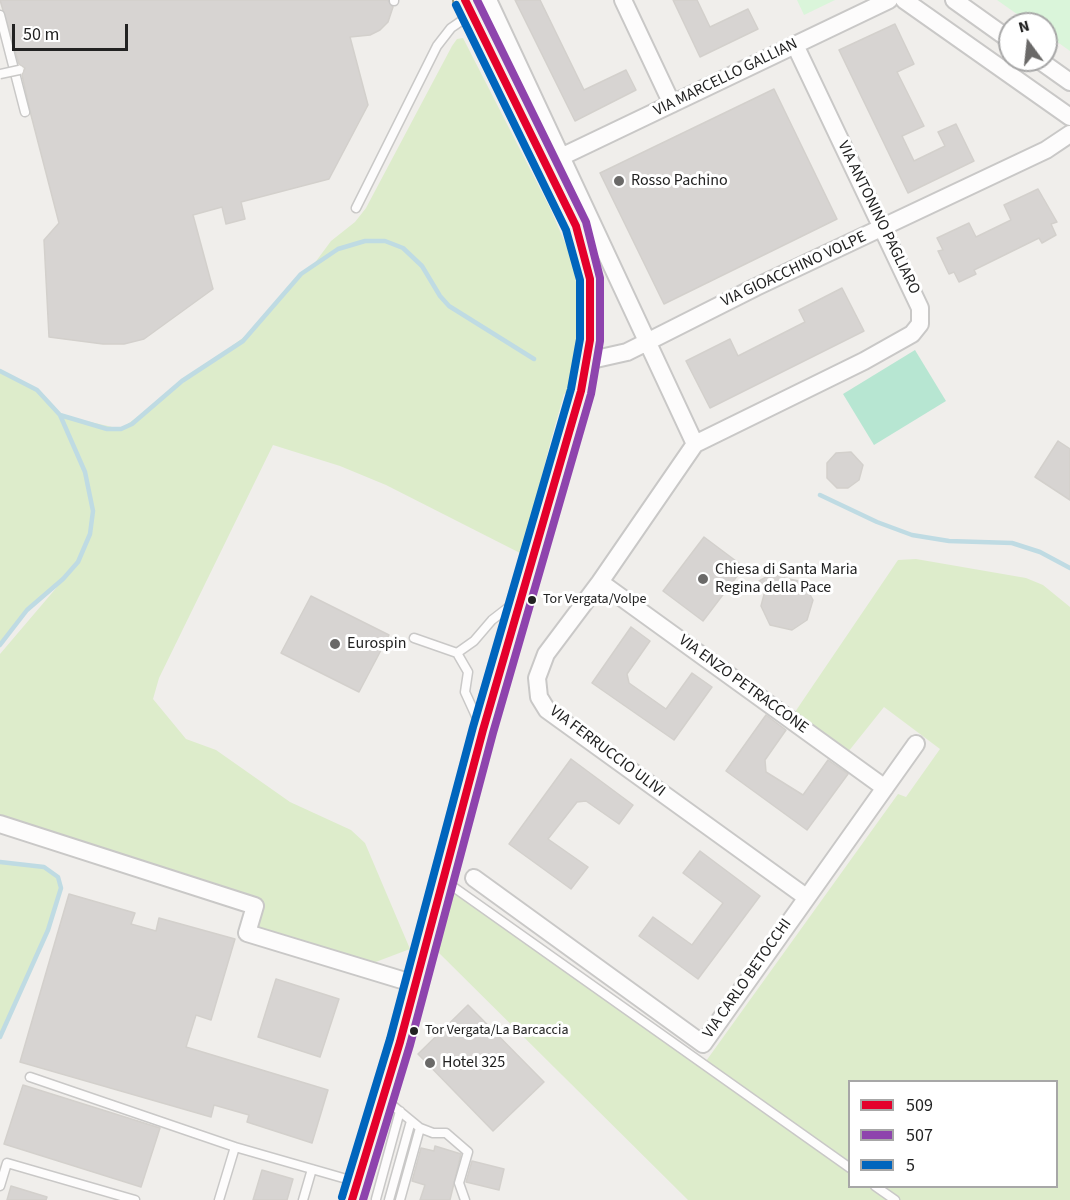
<!DOCTYPE html>
<style>
body{margin:0}
#map{position:relative;width:1070px;height:1200px;overflow:hidden;background:#f0eeeb;font-family:"Source Sans 3",sans-serif}
canvas{display:block}
.legend{position:absolute;left:848px;top:1080px;width:210px;height:108px;box-sizing:border-box;background:#fff;border:2px solid #a7a7a7;margin:0;padding:8px 10px;list-style:none;font-size:18px;color:#222}
.legend li{display:flex;align-items:center;gap:12px;height:30px}
.legend b{width:30px;border:2px solid #a7a7a7}
.north{position:absolute;left:998px;top:12px;width:60px;height:60px;box-sizing:border-box;background:#fff;border:2px solid #a7a7a7;border-radius:50%;rotate:345deg;font-size:16px;font-weight:700;line-height:24px;text-align:center;color:#222}
.north::after{content:'';display:block;margin:auto;width:21px;height:27px;background:#6a6968;clip-path:polygon(50% 0,100% 100%,50% 72%,0 100%)}
.scale{position:absolute;left:12px;top:24px;width:116px;height:27px;box-sizing:border-box;border:3px solid #222;border-top:0;padding-left:8px;font-size:18px;line-height:21px;white-space:nowrap;color:#222;-webkit-text-stroke:4px #fff;paint-order:stroke}
</style>
<div id="map">
<canvas width="1070" height="1200"></canvas>
<ul class="legend">
<li><b style="height:8px;background:#e4002b"></b>509</li>
<li><b style="height:8px;background:#8e44ad"></b>507</li>
<li><b style="height:8px;background:#0065bd"></b>5</li>
</ul>
<div class="north">N</div>
<div class="scale">50 m</div>
</div>
<script>
const c = document.querySelector('canvas').getContext('2d');
c.lineJoin = 'round';
function fill(path, color) {
  c.fillStyle = color;
  c.fill(path, 'evenodd');
}
function poly(rows) {
  const path = new Path2D();
  for (const r of rows) {
    path.moveTo(r[0], r[1]);
    for (let i = 2; i < r.length; i += 2) path.lineTo(r[i], r[i + 1]);
  }
  return path;
}
function stroke(path, color, width, dash) {
  c.strokeStyle = color;
  c.lineWidth = width;
  c.lineCap = dash ? 'butt' : 'round';
  c.setLineDash(dash || []);
  c.stroke(path);
}
function drawText(font, color, halo, rows, align = 'center') {
  c.font = font + ' "Source Sans 3",sans-serif';
  c.lineWidth = 6;
  c.setLineDash([]);
  c.textBaseline = 'middle';
  c.strokeStyle = halo;
  c.fillStyle = color;
  for (const [text, x, y, turn = 0] of rows) {
    c.save();
    c.translate(x, y);
    c.rotate((+turn || 0) * Math.PI / 180);
    c.textAlign = isNaN(turn) ? turn : align;
    if (halo) c.strokeText(text, 0, 0);
    c.fillText(text, 0, 0);
    c.restore();
  }
}
fill(poly([
 [463,38,550,208,573,261,577,289,577,335,570,391,564,394,551,440,522,554,386,485,340,466,273,445,159,678,153,699,186,739,216,750,290,802,351,830,365,843,410,949,373,963,247,933,255,907,0,824,0,654,63,580,34,602,0,645,0,371,37,390,60,415,121,429,256,328,287,288,314,264,331,241,355,222,366,208,452,46,457,39],
 [916,559,1026,578,1043,585,1070,607,1070,1200,688,1200,437,951,452,892,701,1068,898,794,906,797,940,749,884,707,848,752,795,712,898,560],
 [850,1082,1056,1082,1056,1186,850,1186],
 [0,862,44,867,58,877,61,888,48,930,0,1037]
]), '#ddeccb');
fill(poly([
 [797,0,835,0,804,15],
 [997,0,1070,0,1070,51,1046,34,1046,24,1031,24]
]), '#daf5da');
fill(poly([
 [915,350,946,401,874,445,843,394]
]), '#b7e6d2');
stroke(poly([
 [0,371,37,390,60,415,85,472,93,511,90,534,78,562,63,579,27,610,0,645],
 [60,415,107,429,121,429,132,424,182,381,243,341,301,274,338,249,365,241,385,241,403,248,422,266,440,296,449,306,534,359],
 [820,495,877,522,912,535,949,541,1012,543,1040,552,1070,568],
 [0,862,44,867,58,877,61,888,48,930,0,1037]
]), '#bfdbe3', 4.5);
const building = poly([
 [0,0,388,0,393,7,388,22,380,30,370,35,350,37,368,105,329,179,241,202,245,219,226,224,222,207,193,215,213,289,144,339,124,344,103,344,49,337,44,240,59,223,31,115,22,75,25,68,19,64,0,0],
 [515,0,540,0,584,90,626,70,636,90,575,121,515,0],
 [673,0,697,0,710,27,748,9,758,29,700,57,673,0],
 [895,24,914,64,897,72,924,126,902,136,914,161,945,146,938,132,956,124,974,161,908,193,839,50,895,24],
 [774,89,837,219,664,304,600,173,774,89],
 [1038,189,1057,222,1051,224,1056,235,1042,243,1039,238,974,270,976,274,959,282,954,272,949,274,938,251,943,250,937,238,969,223,976,237,1011,220,1004,205,1038,189],
 [842,288,864,331,710,408,686,361,730,339,738,356,805,322,799,310,842,288],
 [1058,441,1070,449,1070,500,1035,477,1058,441],
 [851,452,863,465,859,480,848,488,837,488,827,478,827,463,836,453,851,452],
 [704,537,744,567,703,621,663,591,704,537],
 [780,569,785,578,803,582,813,600,807,620,792,630,770,625,761,606,766,587,759,581,780,569],
 [311,596,389,635,359,692,281,653,311,596],
 [631,627,650,641,627,674,629,683,666,709,692,673,712,687,674,740,592,683,631,627],
 [766,715,786,730,765,760,766,772,803,795,828,760,848,774,807,830,726,771,766,715],
 [571,759,633,805,619,824,586,801,577,802,548,839,588,867,571,889,509,844,571,759],
 [700,851,760,896,698,979,639,936,653,917,692,945,723,903,683,873,700,851],
 [69,894,135,913,131,924,156,931,159,918,235,939,211,1020,196,1015,186,1047,328,1090,312,1143,247,1122,249,1115,214,1105,211,1117,20,1062,69,894],
 [276,979,339,999,320,1057,258,1037,276,979],
 [468,1005,544,1082,493,1131,418,1054,468,1005],
 [23,1085,160,1128,141,1187,4,1144,23,1085],
 [435,1146,461,1154,450,1200,420,1200,425,1185,412,1181,421,1148,434,1151,435,1146],
 [472,1161,504,1169,499,1190,466,1182,472,1161],
 [262,1170,293,1179,287,1200,253,1200,262,1170],
 [11,1186,47,1197,46,1200,7,1200,11,1186]
]);
fill(building, '#d7d4d2');
stroke(building, '#d3d0cc', 1.5);
const lane = poly([
 [394,1,394,0],
 [0,15,25,112],
 [356,208,437,46,451,28,470,15],
 [414,638,457,653,474,641,492,620,514,603],
 [457,653,468,672,465,692,481,727],
 [445,881,850,1168],
 [30,1077,235,1147],
 [386,1100,420,1128,400,1200],
 [420,1128,433,1133,446,1133,468,1152,459,1183,465,1200],
 [0,1186,7,1163,135,1200],
 [875,1186,895,1200],
 [376,1199,400,1111],
 [219,1200,235,1147,357,1182],
 [303,1200,312,1169],
 [389,1200,411,1121]
]);
const street = poly([
 [488,0,695,444],
 [623,0,672,104],
 [904,0,1070,117],
 [954,0,1010,40],
 [795,45,920,308,920,324,912,334,864,361,695,444,600,582,546,654,537,678,539,697,547,710,806,897],
 [1039,60,1070,82],
 [563,156,889,0],
 [587,361,627,352,647,342,756,287,1046,150,1070,134],
 [600,582,885,788],
 [0,824,255,906,247,933,415,984],
 [474,878,703,1044,916,744]
]);
const secondary = poly([
 [352,1200,400,1042,483,730,581,391,590,340,590,279,576,226,465,0]
]);
stroke(lane, '#c9c8c7', 11);
stroke(street, '#c9c8c7', 20);
stroke(secondary, '#999a82', 26);
stroke(lane, '#fdfcfc', 8);
stroke(street, '#fdfcfc', 16);
stroke(secondary, '#f4f4ed', 22);
const laneBridge = poly([
 [0,74,19,70]
]);
stroke(laneBridge, '#c9c8c7', 11, []);
stroke(laneBridge, '#fdfcfc', 8);
stroke(poly([
 [352,1200,400,1042,483,730,581,391,590,340,590,279,576,226,465,0]
]), '#e4002b', 8);
stroke(poly([
 [363,1200,410,1045,493,733,591,394,600,341,600,278,586,222,477,0]
]), '#8e44ad', 8);
stroke(poly([
 [342,1197,390,1039,473,727,571,389,580,339,580,280,566,230,456,5]
]), '#0065bd', 8);
for (const [x, y, r, color] of [
 [619,181,6,"#6a6968"],
 [703,579,6,"#6a6968"],
 [532,600,5,"#222"],
 [335,644,6,"#6a6968"],
 [414,1031,5,"#222"],
 [430,1063,6,"#6a6968"]
]) {
  const dot = new Path2D();
  dot.arc(x, y, r, 0, 2 * Math.PI);
  c.fillStyle = color;
  c.fill(dot);
  stroke(dot, '#fff', 2);
}
drawText('14px', '#222', '#fff', [
 ["Tor Vergata/Volpe",543,600],
 ["Tor Vergata/La Barcaccia",425,1031]
], 'left');
drawText('16px', '#222', '#fff', [
 ["VIA MARCELLO GALLIAN",726,78,-26],
 ["VIA ANTONINO PAGLIARO",878,218,64],
 ["VIA GIOACCHINO VOLPE",794,270,-25],
 ["VIA ENZO PETRACCONE",743,685,36],
 ["VIA FERRUCCIO ULIVI",607,752,37],
 ["VIA CARLO BETOCCHI",748,979,-55]
]);
drawText('16px', '#222', '#fff', [
 ["Rosso Pachino",631,181],
 ["Chiesa di Santa Maria",715,570],
 ["Regina della Pace",715,588],
 ["Eurospin",347,644],
 ["Hotel 325",442,1063]
], 'left');
</script>
